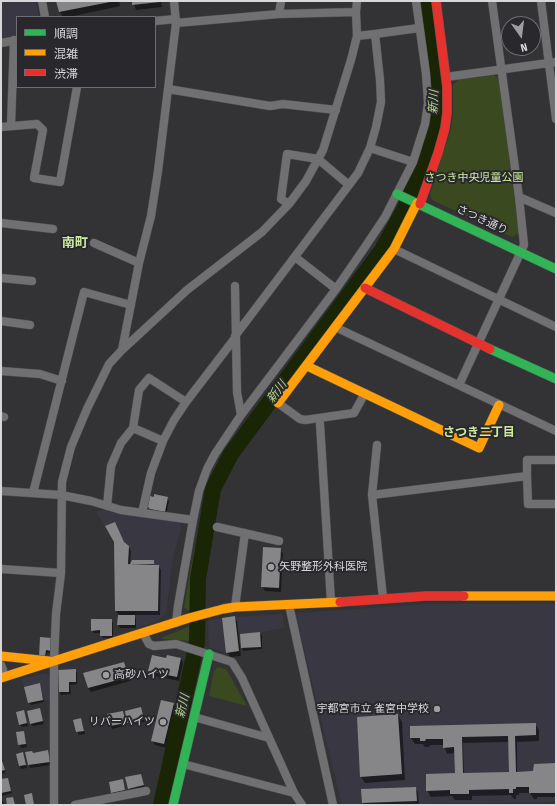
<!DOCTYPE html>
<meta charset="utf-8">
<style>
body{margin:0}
#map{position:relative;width:557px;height:806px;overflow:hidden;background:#333336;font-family:"Fira Sans Condensed","Noto Sans JP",sans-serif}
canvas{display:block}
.frame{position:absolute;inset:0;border:2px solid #d7d7da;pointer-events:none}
.legend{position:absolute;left:16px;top:16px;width:140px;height:72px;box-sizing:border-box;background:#28282d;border:1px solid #6e6e72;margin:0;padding:5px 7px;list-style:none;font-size:12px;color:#d7d7da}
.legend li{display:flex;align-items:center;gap:8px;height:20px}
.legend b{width:20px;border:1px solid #6e6e72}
.north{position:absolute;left:501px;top:16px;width:40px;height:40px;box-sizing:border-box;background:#28282d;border:1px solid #6e6e72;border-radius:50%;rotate:166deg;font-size:11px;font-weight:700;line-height:16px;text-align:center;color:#d7d7da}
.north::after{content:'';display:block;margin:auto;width:14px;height:18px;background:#9e9ea1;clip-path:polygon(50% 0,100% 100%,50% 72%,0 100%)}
</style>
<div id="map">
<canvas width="557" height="806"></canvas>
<div class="frame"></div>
<ul class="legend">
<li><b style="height:5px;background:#30b455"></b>順調</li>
<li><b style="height:5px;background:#ff9f0a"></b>混雑</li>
<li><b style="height:5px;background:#e5322d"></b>渋滞</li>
</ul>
<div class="north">N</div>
</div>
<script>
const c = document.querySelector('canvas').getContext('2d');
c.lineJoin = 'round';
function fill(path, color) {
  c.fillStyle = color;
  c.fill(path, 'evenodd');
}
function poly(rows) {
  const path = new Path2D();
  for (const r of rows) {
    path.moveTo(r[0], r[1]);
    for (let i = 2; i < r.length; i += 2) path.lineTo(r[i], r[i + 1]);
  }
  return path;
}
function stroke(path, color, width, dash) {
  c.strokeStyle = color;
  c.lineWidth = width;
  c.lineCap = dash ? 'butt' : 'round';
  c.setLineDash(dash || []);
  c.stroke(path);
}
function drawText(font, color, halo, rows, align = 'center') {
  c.font = font + ' "Fira Sans Condensed","Noto Sans JP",sans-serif';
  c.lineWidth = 4;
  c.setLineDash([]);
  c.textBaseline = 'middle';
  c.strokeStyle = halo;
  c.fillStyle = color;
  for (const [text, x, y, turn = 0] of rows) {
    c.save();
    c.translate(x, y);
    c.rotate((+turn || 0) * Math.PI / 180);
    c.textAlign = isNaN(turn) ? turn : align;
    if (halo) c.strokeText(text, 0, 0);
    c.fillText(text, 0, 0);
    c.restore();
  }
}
fill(poly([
 [1,1,36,1,39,17,17,17,17,35,1,38],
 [101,510,173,520,180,523,181,528,173,557,166,614,155,622,136,628,136,612,115,611,114,542,96,512],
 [556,603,556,802,342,805,296,616,299,613,426,604],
 [282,614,283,616,284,628,261,632,261,647,241,648,237,617],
 [235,616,239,651,226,653,209,647,208,620],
 [45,673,48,675,50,679,49,700,28,703,22,679]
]), '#393842');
fill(poly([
 [494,75,499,79,519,233,512,237,432,200,430,194,451,129,453,113,453,85,458,80],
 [199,523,192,570,190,610,188,610,184,607],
 [191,626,191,641,164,639,161,638],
 [218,667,226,669,247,706,209,696,214,671]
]), '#3b4920');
fill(poly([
 [57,1,119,1,120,6,69,17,63,17,60,12],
 [133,1,161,1,162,7,136,10],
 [154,498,167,498,169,501,166,515,152,512,148,507],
 [124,544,128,546,131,551,130,566,132,561,154,562,154,566,158,566,161,570,160,615,134,615,136,619,136,628,120,628,118,625,119,615,116,611],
 [280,549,283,554,281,592,265,591,262,586],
 [234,617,237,622,241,656,230,657,227,652],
 [111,620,113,623,113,638,103,638,101,633,94,633,92,630],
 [260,633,262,636,262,649,243,651,242,648],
 [51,639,52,653,47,653,46,659,40,656],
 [181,659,183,663,179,681,152,675,149,670],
 [124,663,130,681,91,692,88,688],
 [75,670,77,673,77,684,70,685,71,694,61,695,60,692],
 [40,685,44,702,31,705,29,703],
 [173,704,176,708,167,748,155,745,152,740],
 [141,708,145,722,130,725,128,722],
 [40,709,44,724,33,726,31,724],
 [23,712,28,726,22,727,20,725],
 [123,712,127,725,112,729,108,715],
 [398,715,402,722,405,780,365,783,361,777],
 [74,720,82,722,85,734,79,735],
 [535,724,539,730,539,741,517,742,517,773,533,772,554,764,556,767,556,797,537,797,537,799,534,799,530,793,519,793,519,795,516,795,516,799,514,799,511,795,472,796,472,800,455,800,452,796,431,797,427,790,457,774,455,753,447,754,444,745,430,745,429,747,425,747,423,744,415,744,411,738],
 [509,742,510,773,464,774,463,743],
 [23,732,27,747,21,748,17,733],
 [47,751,51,765,30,768,26,753,33,754],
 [23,753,27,768,21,769,17,754],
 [1,758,3,761,5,773,1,774],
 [141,775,145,788,130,792,126,778],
 [7,779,12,793,1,796,1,780],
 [122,781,126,793,114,796,112,793],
 [415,788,418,792,419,805,364,805,363,803],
 [3,801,4,804,4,805,1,805,1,802]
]), '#0007');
stroke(poly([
 [161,805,197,642,198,579,213,489,231,454,382,250,405,208,430,141,437,96,436,80,424,1]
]), '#192505', 16);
fill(poly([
 [56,1,110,1,110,2,59,12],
 [132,1,160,1,160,2,132,5],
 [154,494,168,497,165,512,150,509,145,504,147,495,154,497],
 [115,522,124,542,129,546,128,564,159,565,158,611,115,611,114,542,105,526],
 [263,547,281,548,279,588,261,587],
 [132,560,154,560,154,564,130,564],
 [118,615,135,615,135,625,117,625],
 [235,616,239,651,226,653,222,618],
 [91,619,112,619,112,636,100,636,100,630,91,631],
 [260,632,261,647,241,648,240,634],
 [40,637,52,638,51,651,46,650,45,657,39,657],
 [152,655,166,658,167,655,181,658,177,677,148,671],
 [124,662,129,677,88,688,83,673],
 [76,669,76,682,69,682,69,692,59,692,58,670],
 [40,683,43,700,28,703,24,687],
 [161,700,174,703,164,744,151,741],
 [141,707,144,719,127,723,125,711],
 [40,708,43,721,30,724,27,711],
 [24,710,27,723,19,725,16,712],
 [123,711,126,723,110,726,107,714],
 [398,714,402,774,360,777,357,717],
 [81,718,84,731,76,732,73,720],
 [536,723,536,735,515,736,516,772,533,771,534,764,555,763,556,793,529,793,529,787,516,787,516,789,513,789,513,793,509,793,509,789,469,790,469,794,450,794,450,790,426,791,426,774,455,773,454,747,443,748,443,739,426,739,425,741,420,741,420,738,410,738,410,726],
 [508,736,509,772,463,773,462,737],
 [24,731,26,744,18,745,16,732],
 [48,750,50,762,28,765,25,752,32,751,33,753],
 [23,752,26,765,19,766,16,754],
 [1,757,5,770,1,771],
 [141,774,144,785,128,789,125,777],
 [8,778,11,791,1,793,1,779],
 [123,779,125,790,111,793,109,782],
 [416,787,417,801,362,803,361,789],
 [32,793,34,805,26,805,24,795],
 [13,797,15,805,7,805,6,798]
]), '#868588');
const street = poly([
 [42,1,45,17],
 [541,1,556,119],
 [279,14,281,1],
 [155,21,176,19],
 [176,23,279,14,356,12],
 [357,36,375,34],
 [1,43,17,40],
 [446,77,556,62],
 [168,89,270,106,283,104,336,110],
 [11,125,14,40],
 [1,127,37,124,43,130,34,178,60,182,77,87],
 [370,148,413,162],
 [519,197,556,213],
 [289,204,281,199,287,154,318,159,349,185],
 [1,223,53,229],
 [94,243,139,263],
 [394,249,556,327],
 [295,257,336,289],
 [1,278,32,281],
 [235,286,237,392,241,415],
 [1,321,30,325],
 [335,327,556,431],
 [235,336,358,173,370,148,376,127,381,102,380,80,375,34,419,28],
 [122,350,187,290,262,232,289,204,306,181,323,150,351,60,357,36,356,12,357,1],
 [1,371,40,374,62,381],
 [459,385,524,245,519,197,492,1],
 [278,403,300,419,305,420,354,413,365,393],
 [1,416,4,417],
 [320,424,331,602],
 [163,441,133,428,139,390,149,378,186,402],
 [377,445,372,495,383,598],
 [527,476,527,460,556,460],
 [1,491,61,495,91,501,121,510,193,520],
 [33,493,84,292,131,305],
 [372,495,527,476,528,504,556,504],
 [107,506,111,466,121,443,133,428],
 [142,513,151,473,163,441,174,420,186,402,235,338],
 [217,527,279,541],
 [1,569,61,573],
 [289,605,333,805],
 [235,607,245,533],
 [176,623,178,606,193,520,199,491,207,469,215,454,241,415,336,289,365,247,385,217,413,162,425,124,428,103,426,74,416,1],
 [143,633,149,644,154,646,176,644,232,662,242,678,294,793,302,805],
 [1,665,3,670,1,673],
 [194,717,269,738],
 [183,764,294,793],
 [54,805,54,661,56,614,61,573,62,482,71,447,87,409,109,364,122,350,139,263,151,216,158,171,176,23,174,1],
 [75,805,146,791]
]);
const fast = poly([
 [397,194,556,269],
 [490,349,556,379],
 [173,805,209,654]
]);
const slow = poly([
 [307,366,479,448,499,405],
 [278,403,394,249,417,203],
 [464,596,556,596],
 [1,656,49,661],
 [1,678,189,618,223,609,235,607,340,602]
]);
const jam = poly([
 [420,204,438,153,445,128,447,113,447,87,436,1],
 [365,288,490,349],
 [340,602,426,596,464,596]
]);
stroke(street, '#505053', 9);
stroke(fast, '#505053', 10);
stroke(slow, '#505053', 10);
stroke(jam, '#505053', 10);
stroke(street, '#707072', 8);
stroke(fast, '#30b455', 9);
stroke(slow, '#ff9f0a', 9);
stroke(jam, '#e5322d', 9);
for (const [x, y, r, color] of [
 [271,567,4,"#9e9ea1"],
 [106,675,4,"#9e9ea1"],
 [437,709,4,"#9e9ea1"],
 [163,722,4,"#9e9ea1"]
]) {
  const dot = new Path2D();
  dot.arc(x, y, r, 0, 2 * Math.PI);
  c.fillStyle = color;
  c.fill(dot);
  stroke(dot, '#28282d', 1.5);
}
drawText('11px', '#cdee9b', '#28282d', [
 ["さつき中央児童公園",474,178]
]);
drawText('11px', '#d7d7da', '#28282d', [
 ["さつき通り",482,220,25]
]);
drawText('11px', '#d7d7da', '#28282d', [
 ["矢野整形外科医院",279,567],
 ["高砂ハイツ",114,675],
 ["宇都宮市立 雀宮中学校",429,709,"right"],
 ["リバーハイツ",155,722,"right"]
], 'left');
drawText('italic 12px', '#b4d482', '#28282d', [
 ["新川",434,102,-87],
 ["新川",277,392,-53],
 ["新川",183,706,-77]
]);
drawText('bold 12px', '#cceaa1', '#28282d', [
 ["さつき二丁目",479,433]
]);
drawText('bold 13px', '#cceaa1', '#28282d', [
 ["南町",75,243]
]);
</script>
